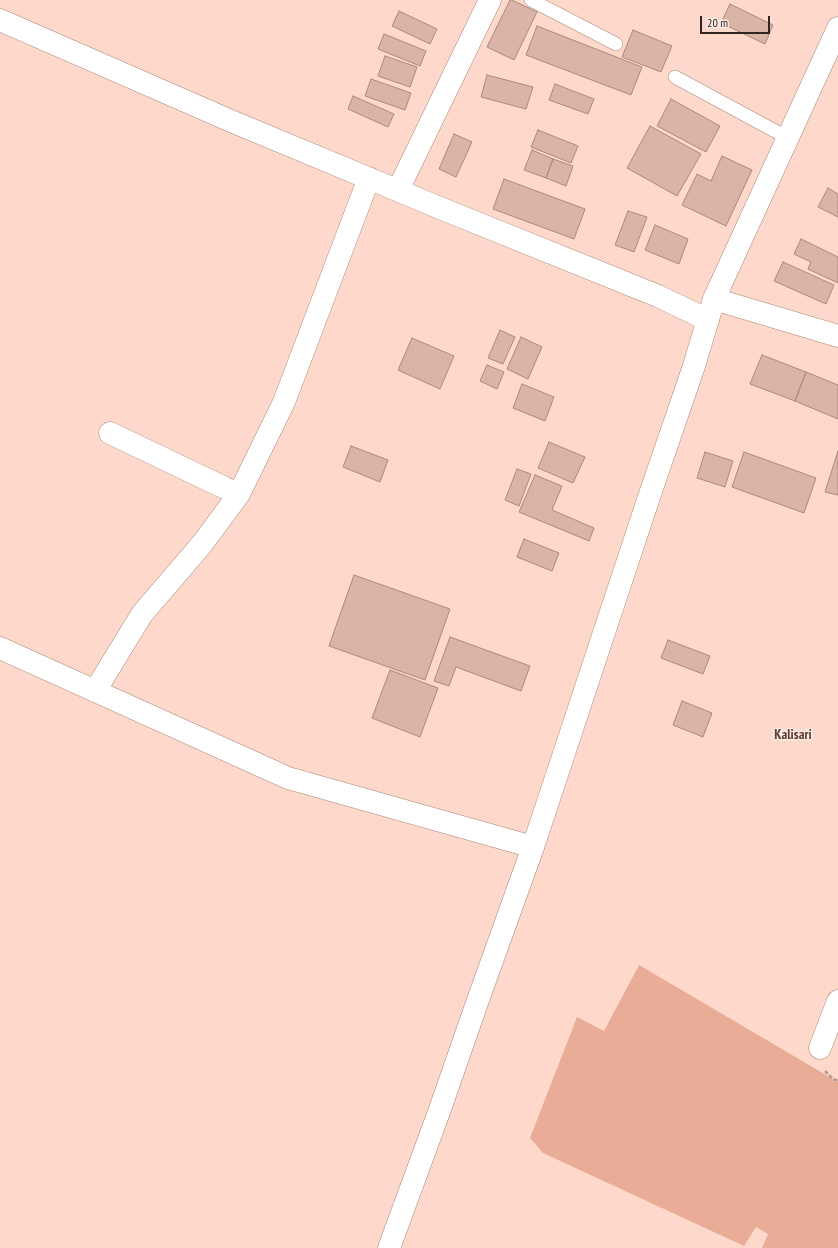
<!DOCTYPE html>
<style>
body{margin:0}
#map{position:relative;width:838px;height:1248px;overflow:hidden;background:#fed8ca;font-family:"PT Sans Narrow",sans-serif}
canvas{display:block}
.scale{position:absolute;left:700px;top:16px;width:70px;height:18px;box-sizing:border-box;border:2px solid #32241f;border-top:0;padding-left:5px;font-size:12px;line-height:14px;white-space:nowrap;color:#32241f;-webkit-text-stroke:3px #faebe5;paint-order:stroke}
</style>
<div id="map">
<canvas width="838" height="1248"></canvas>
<div class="scale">20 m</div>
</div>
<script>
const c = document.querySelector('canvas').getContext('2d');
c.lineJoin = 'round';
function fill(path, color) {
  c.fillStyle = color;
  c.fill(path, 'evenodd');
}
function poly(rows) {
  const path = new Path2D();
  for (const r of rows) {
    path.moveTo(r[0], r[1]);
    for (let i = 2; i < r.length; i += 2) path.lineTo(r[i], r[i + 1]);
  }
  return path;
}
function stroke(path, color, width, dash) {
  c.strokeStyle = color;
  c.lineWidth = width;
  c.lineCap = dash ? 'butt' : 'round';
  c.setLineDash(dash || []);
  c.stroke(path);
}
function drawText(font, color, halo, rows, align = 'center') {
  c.font = font + ' "PT Sans Narrow",sans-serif';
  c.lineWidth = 3;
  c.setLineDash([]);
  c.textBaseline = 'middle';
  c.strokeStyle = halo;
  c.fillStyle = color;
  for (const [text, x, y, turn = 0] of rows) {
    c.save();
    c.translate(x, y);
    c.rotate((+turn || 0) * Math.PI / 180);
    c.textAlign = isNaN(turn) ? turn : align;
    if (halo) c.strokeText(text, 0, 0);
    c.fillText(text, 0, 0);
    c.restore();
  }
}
fill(poly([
 [639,965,838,1082,838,1248,762,1248,768,1234,756,1227,744,1246,543,1153,530,1138,577,1017,604,1031]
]), '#e9ad97');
const building = poly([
 [510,0,512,0,537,12,514,60,487,47,510,0],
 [730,4,773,25,765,44,721,23,730,4],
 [399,11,437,29,430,44,392,26,399,11],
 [537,26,642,67,631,95,526,55,537,26],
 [633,30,672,46,661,72,622,57,633,30],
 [384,34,426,51,420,66,378,49,384,34],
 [385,56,417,67,410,87,378,76,385,56],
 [487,75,533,87,526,109,481,97,487,75],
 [371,79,411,93,405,110,365,96,371,79],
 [555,84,594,99,588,114,549,100,555,84],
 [353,96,394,114,388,127,348,109,353,96],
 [671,99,720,126,706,152,657,126,671,99],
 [650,126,701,154,677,196,627,168,650,126],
 [538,130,578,146,571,163,531,147,538,130],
 [454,134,472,142,456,177,439,169,454,134],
 [532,150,553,159,546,178,524,170,532,150],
 [722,156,752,170,726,226,682,205,697,174,711,181,722,156],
 [553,159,573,166,566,186,546,178,553,159],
 [504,179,585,209,574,239,493,209,504,179],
 [828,188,838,194,838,217,818,207,828,188],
 [628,211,647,217,634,252,615,245,628,211],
 [655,225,688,239,679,264,645,250,655,225],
 [801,239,838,257,838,283,808,269,811,262,794,254,801,239],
 [783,262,834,285,826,304,774,281,783,262],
 [500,330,515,337,503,364,488,358,500,330],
 [521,337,542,347,528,379,507,369,521,337],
 [412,338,454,356,440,389,398,370,412,338],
 [762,355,806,372,795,401,750,384,762,355],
 [487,365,504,372,497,389,480,381,487,365],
 [806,372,838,385,838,419,795,401,806,372],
 [522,384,554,397,545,421,513,408,522,384],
 [549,442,585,457,573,483,538,468,549,442],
 [351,446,388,460,380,482,343,467,351,446],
 [838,451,838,495,825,492,838,451],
 [705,452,733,461,725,487,697,478,705,452],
 [744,452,816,478,804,513,732,487,744,452],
 [517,469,531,474,519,506,505,500,517,469],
 [535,475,562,486,552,510,594,528,589,541,519,512,535,475],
 [524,539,559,553,552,571,517,557,524,539],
 [354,575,450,609,425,680,329,646,354,575],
 [450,637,530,666,521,691,456,667,449,686,434,681,450,637],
 [668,640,710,656,703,674,661,658,668,640],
 [390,670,438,688,420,737,372,718,390,670],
 [682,701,712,713,703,737,673,725,682,701]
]);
fill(building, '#d9b4a7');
stroke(building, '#ac897d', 1);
const service = poly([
 [531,0,616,44],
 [675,77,788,138]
]);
const minor = poly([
 [0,20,231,121,440,208,658,296,708,320],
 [398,190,490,0],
 [714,299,838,336],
 [110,433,225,488,239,494,284,402,369,178],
 [0,648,288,778,533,847],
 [95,691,142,614,202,544,239,494],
 [820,1048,838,1001]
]);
const tertiary = poly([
 [389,1248,439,1112,478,1000,533,847,649,497,694,366,714,299,838,28]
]);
stroke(service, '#a88679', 14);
stroke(minor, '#a88679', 23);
stroke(tertiary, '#a88679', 23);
stroke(poly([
 [825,1071,832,1078,838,1081]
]), '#b89a8f', 2.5, [4, 2]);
stroke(service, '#fff', 13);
stroke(minor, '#fff', 22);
stroke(tertiary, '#fff', 22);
drawText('bold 14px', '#5b3d32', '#faebe5', [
 ["Kalisari",793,735]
]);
</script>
